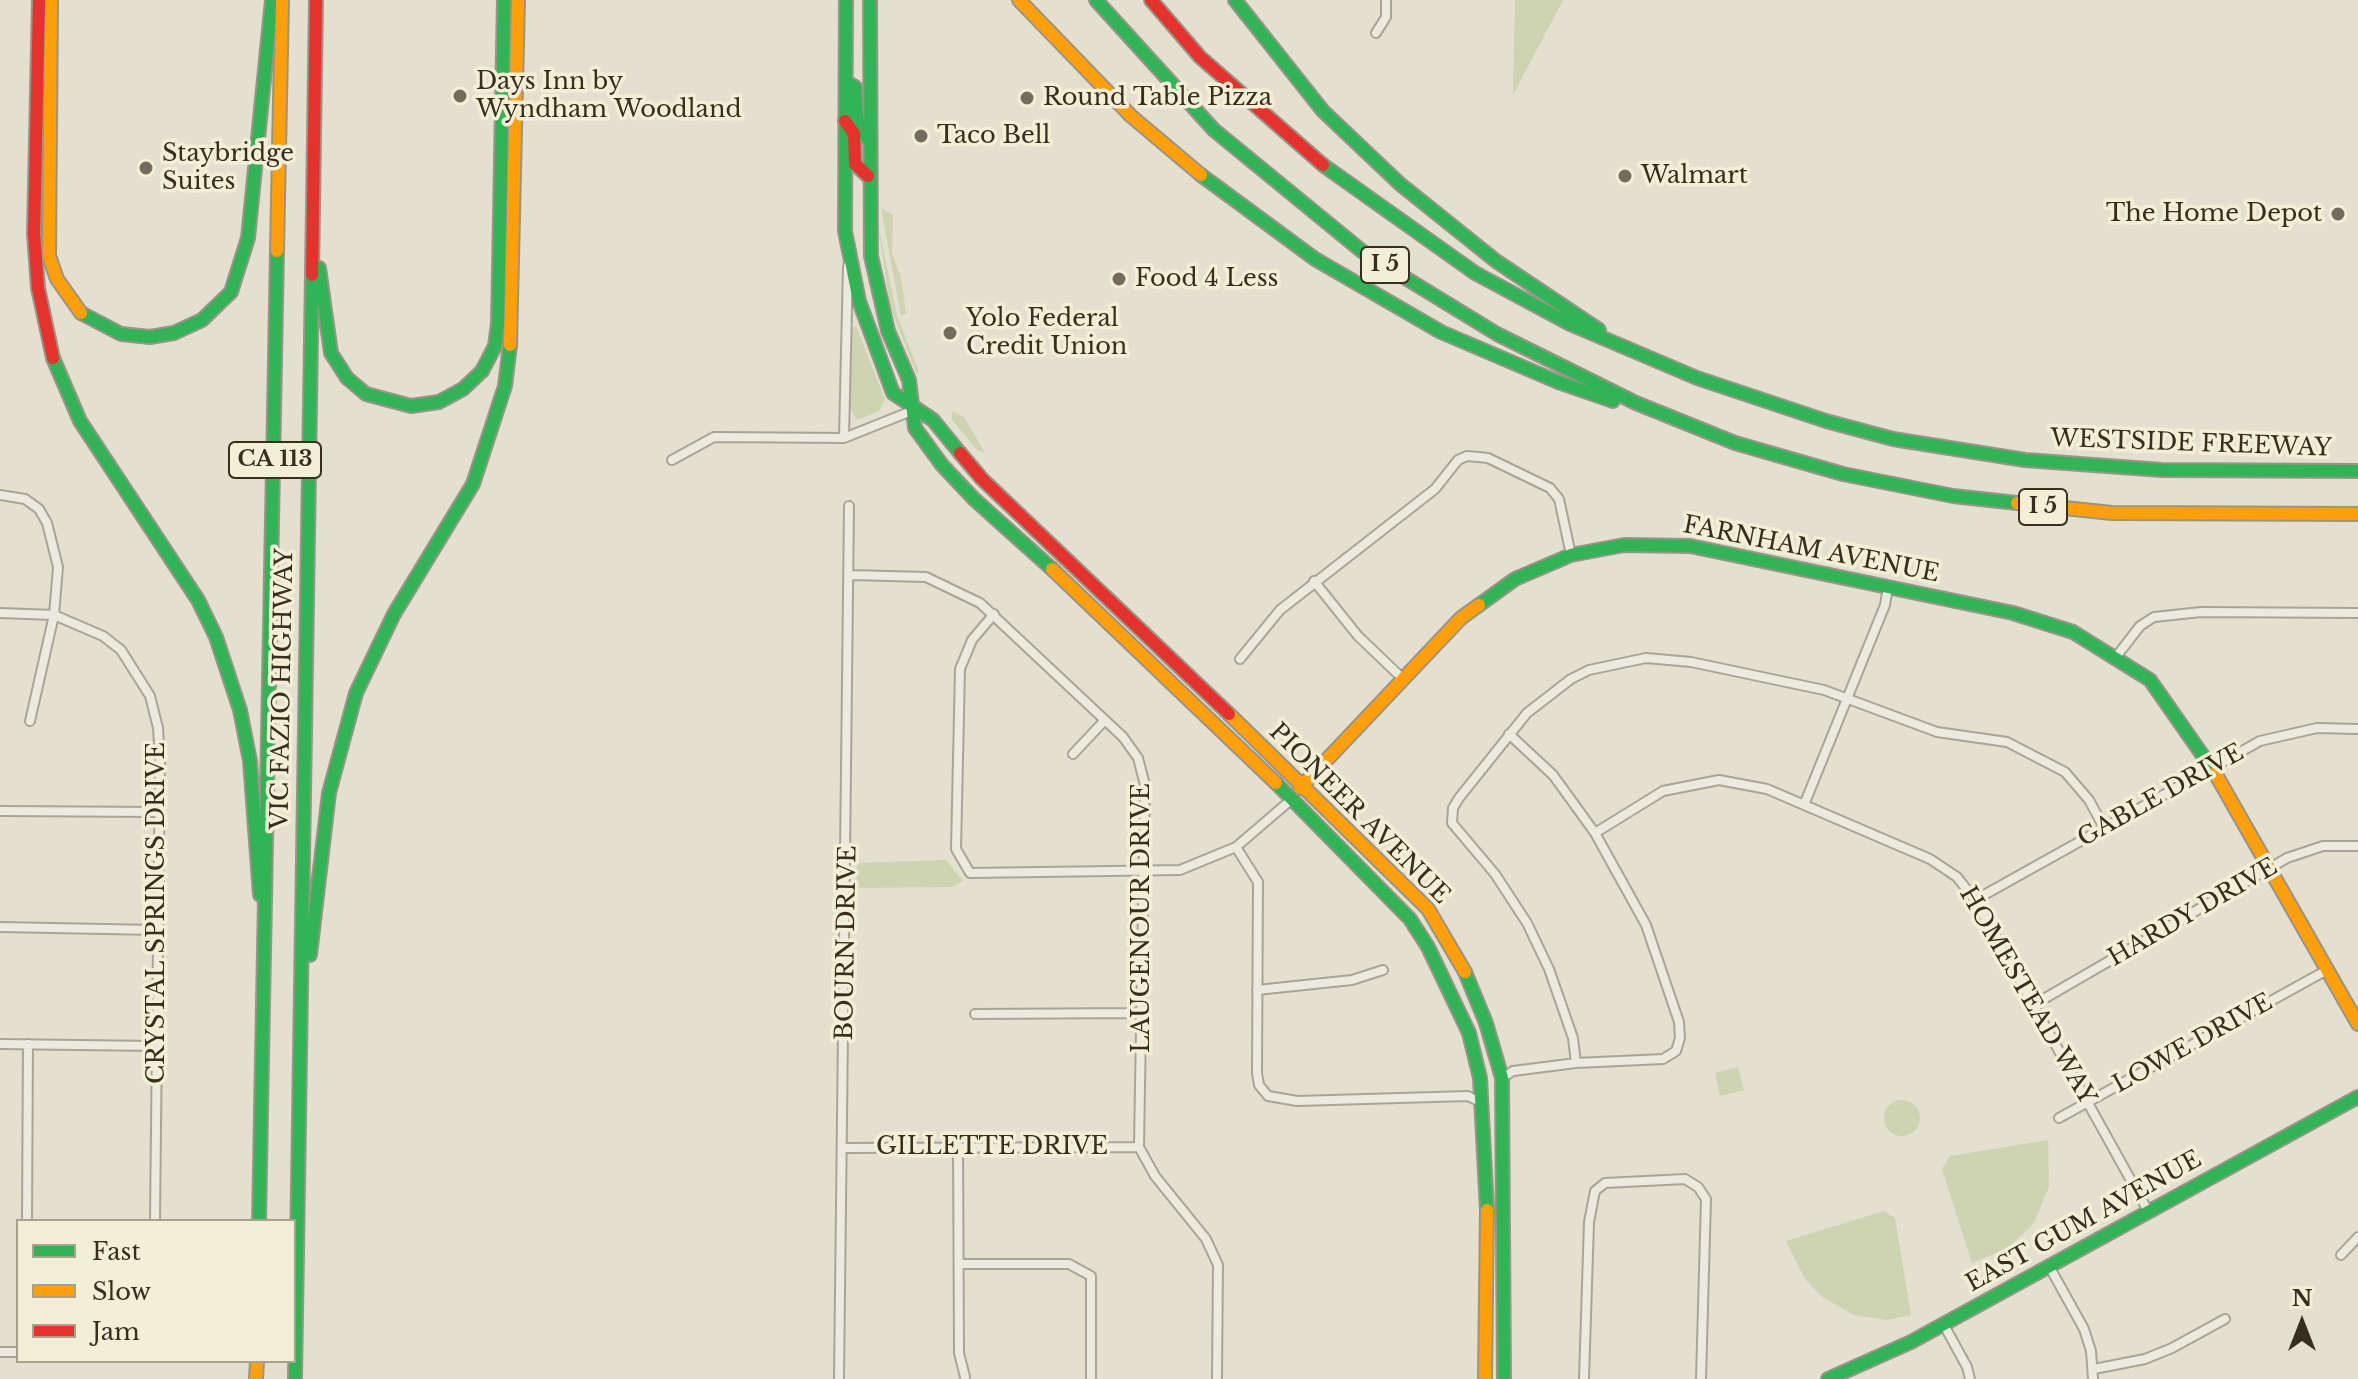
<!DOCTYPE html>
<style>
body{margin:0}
#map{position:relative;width:2358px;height:1379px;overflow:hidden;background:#e3e0cf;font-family:"Libre Baskerville",serif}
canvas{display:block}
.legend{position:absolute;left:16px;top:1219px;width:280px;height:144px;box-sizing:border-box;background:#f3efd6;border:2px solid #a8a28d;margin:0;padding:10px 14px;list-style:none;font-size:24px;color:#372e20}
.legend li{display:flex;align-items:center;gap:16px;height:40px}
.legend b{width:40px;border:2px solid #a8a28d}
.north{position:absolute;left:2262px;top:1283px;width:80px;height:80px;-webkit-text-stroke:6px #f3efd6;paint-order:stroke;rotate:0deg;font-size:22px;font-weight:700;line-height:32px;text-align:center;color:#372e20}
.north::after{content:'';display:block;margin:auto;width:28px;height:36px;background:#372e20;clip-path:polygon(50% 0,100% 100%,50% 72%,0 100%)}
</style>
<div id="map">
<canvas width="2358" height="1379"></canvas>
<ul class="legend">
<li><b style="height:10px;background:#30b455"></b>Fast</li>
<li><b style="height:10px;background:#ff9f0a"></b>Slow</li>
<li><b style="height:10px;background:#e5322d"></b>Jam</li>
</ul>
<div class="north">N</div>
</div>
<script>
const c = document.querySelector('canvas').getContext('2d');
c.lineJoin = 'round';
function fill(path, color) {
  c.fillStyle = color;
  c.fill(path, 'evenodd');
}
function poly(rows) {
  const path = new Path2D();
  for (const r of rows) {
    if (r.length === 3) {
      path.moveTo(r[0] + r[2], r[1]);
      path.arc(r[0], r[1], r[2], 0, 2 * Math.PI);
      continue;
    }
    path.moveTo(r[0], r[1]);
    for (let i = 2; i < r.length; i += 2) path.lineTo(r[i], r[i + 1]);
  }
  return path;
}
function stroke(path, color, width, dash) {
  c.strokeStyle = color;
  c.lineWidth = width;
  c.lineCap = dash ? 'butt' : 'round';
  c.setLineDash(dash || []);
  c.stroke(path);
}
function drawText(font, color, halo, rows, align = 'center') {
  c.font = font + ' "Libre Baskerville",serif';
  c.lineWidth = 7;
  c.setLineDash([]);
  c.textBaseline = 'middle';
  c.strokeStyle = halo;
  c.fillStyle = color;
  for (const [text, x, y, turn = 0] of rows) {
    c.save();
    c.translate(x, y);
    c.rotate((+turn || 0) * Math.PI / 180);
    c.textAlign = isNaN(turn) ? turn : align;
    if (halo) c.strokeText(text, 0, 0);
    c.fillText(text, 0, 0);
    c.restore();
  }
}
fill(poly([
 [1515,0,1563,0,1513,95],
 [881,208,893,215,892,253,901,278,906,314,901,316],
 [878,224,897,315,919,372,916,373,890,306],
 [856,326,885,399,879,411,857,420,849,406,850,328],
 [952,411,964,417,985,453,977,450,952,420],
 [946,860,963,881,952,887,856,888,857,863],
 [1738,1067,1744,1090,1720,1096,1715,1073],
 [1902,1118,18],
 [2048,1140,2049,1187,2034,1223,2008,1248,1972,1263,1942,1169,1950,1156],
 [1884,1211,1895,1218,1911,1315,1887,1320,1854,1315,1822,1297,1805,1279,1786,1241]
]), '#ced3b2');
const street = poly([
 [1376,33,1386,17,1386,0],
 [844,438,848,266],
 [672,460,714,437,844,438,914,410],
 [0,495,25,499,39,509,47,523,58,567,54,615,30,721],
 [851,575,926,577,980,603,1123,737,1138,758,1145,785,1139,1147],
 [1314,581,1358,636,1402,678],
 [0,613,54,615,103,636,121,650,150,696,158,728,160,759,155,1221],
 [994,614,972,640,960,669,956,849,970,873,1180,870,1236,847,1292,799],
 [2116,657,2140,626,2154,617,2201,612,2358,613],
 [1240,659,1280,610,1435,489,1458,460,1467,456,1488,458,1550,488,1559,499,1571,555],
 [1073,754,1105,720],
 [1804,805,1885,605,1888,587],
 [0,811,157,812],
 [1595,833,1663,791,1719,780,1767,789,1930,859,1957,877,1975,900,2148,1211],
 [1236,847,1258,882,1257,1073,1259,1085,1268,1096,1297,1101,1468,1096,1482,1103],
 [1975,900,2260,741,2317,728,2358,729],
 [0,927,157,930],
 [1257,990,1352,980,1383,970],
 [2035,1004,2287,858,2323,846,2358,846],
 [975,1014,1141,1013],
 [0,1044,156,1046],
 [1576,1063,1573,1038,1549,969,1527,923,1495,874,1452,823,1453,808,1459,798,1527,713,1571,679,1589,670,1646,658,1691,662,1824,690,1937,732,2007,742,2065,772,2089,800,2103,826],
 [1502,1078,1513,1071,1576,1063,1663,1059,1676,1051,1680,1038,1679,1022,1646,925,1595,833,1553,775,1509,734],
 [2059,1118,2327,970],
 [958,1147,959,1353,965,1377],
 [1139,1147,1155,1176,1206,1239,1218,1265,1217,1378],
 [844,1148,1139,1147],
 [27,1221,28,1044],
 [2341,1255,2358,1237],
 [959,1264,1069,1264,1091,1276,1091,1379],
 [2049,1266,2084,1329,2091,1351,2093,1379],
 [1944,1325,1967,1367,1970,1379],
 [0,1352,18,1352],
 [2094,1369,2145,1359,2172,1348,2225,1319],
 [839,1379,849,506],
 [1584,1379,1589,1222,1595,1191,1605,1183,1685,1179,1698,1187,1706,1199,1701,1379]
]);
const fast = poly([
 [846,0,845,231,859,301,893,393,933,420,960,453],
 [870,0,871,256,888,331,909,380,915,428,942,465,974,499,1052,569],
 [1096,0,1214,130,1363,252,1497,334,1636,403,1735,443,1843,474,1953,496,2017,503],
 [1235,0,1323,111,1400,184,1496,261,1599,330],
 [846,82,855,87,857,118,867,138],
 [1323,165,1475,273,1570,324,1697,378,1826,421,1893,439,2025,460,2162,470,2358,471],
 [1201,175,1315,259,1441,332,1558,382,1613,401],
 [319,268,331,353,347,378,366,394,411,406,439,402,463,389,482,371,495,346,498,323,504,0],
 [81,313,121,334,150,337,174,333,202,320,231,292,248,238,272,0],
 [53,358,80,421,198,600,216,637,240,710,250,761,260,895],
 [1479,605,1515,579,1571,555,1624,545,1690,546,2013,613,2073,632,2150,680,2215,773],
 [1276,783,1410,919,1428,947,1469,1033,1480,1078,1487,1210],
 [310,955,329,793,356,693,394,614,473,484,505,386,510,345],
 [1465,972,1486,1023,1502,1078,1504,1379],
 [259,1221,277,251],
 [295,1379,312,275],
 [1828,1379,1911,1342,2358,1097]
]);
const slow = poly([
 [51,0,49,256,57,279,81,313],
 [1019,0,1131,116,1201,175],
 [277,251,282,0],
 [510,345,518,0],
 [2017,503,2112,513,2358,514],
 [1052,569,1276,783],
 [1229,714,1428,909,1465,972],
 [2215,773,2358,1024],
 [1300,788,1461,618,1479,605],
 [256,1379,257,1361],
 [1485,1379,1487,1210]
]);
const jam = poly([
 [39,0,34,234,38,288,53,358],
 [1151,0,1200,57,1323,165],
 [845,121,854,134,855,164,868,176],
 [312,275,316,0],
 [960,453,982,479,1229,714]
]);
stroke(street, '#a8a598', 12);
stroke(fast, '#989488', 16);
stroke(slow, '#989488', 16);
stroke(jam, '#989488', 16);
stroke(street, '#ece9df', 8);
stroke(fast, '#30b455', 12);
stroke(slow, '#ff9f0a', 12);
stroke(jam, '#e5322d', 12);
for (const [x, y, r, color] of [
 [460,96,8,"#736c5d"],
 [1027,98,8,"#736c5d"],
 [921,136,8,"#736c5d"],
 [146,168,8,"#736c5d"],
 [1625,176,8,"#736c5d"],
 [2338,214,8,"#736c5d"],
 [1119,279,8,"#736c5d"],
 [950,333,8,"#736c5d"]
]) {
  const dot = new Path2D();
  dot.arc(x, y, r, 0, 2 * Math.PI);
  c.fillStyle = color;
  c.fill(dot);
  stroke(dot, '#f3efd6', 3);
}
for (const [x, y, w] of [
 [1385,265,48],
 [275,460,92],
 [2043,507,48]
]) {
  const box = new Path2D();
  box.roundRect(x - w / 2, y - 18, w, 36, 6);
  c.fillStyle = '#f3efd6';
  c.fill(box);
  stroke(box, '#372e20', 2);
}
drawText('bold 22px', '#372e20', null, [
 ["I 5",1385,265],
 ["CA 113",275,460],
 ["I 5",2043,507]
]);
drawText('24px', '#372e20', '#f3efd6', [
 ["Days Inn by",476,82],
 ["Wyndham Woodland",476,110],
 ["Round Table Pizza",1043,98],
 ["Taco Bell",937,136],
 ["Staybridge",162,154],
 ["Suites",162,182],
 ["Walmart",1641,176],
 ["The Home Depot",2322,214,"right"],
 ["Food 4 Less",1135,279],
 ["Yolo Federal",966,319],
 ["Credit Union",966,347]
], 'left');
drawText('24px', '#372e20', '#f3efd6', [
 ["WESTSIDE FREEWAY",2191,444,2],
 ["FARNHAM AVENUE",1811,550,11],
 ["VIC FAZIO HIGHWAY",283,689,-89],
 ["GABLE DRIVE",2161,796,-29],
 ["PIONEER AVENUE",1359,814,45],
 ["CRYSTAL SPRINGS DRIVE",157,913,-90],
 ["HARDY DRIVE",2193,913,-30],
 ["LAUGENOUR DRIVE",1142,918,-90],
 ["BOURN DRIVE",847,943,-89],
 ["HOMESTEAD WAY",2027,996,60],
 ["LOWE DRIVE",2193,1044,-29],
 ["GILLETTE DRIVE",992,1147],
 ["EAST GUM AVENUE",2084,1222,-29]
]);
</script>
